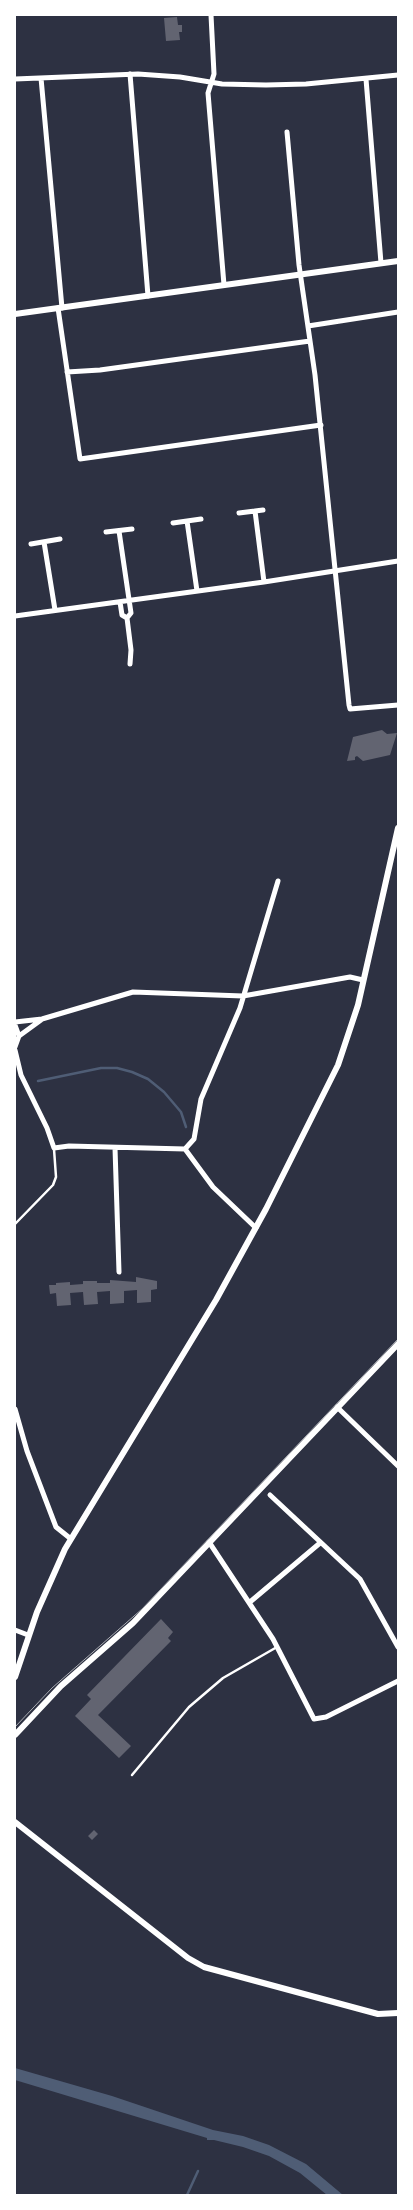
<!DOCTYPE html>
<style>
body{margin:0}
#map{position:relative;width:413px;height:2210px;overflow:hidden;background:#2d3142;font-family:"Alegreya Sans",sans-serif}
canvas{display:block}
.frame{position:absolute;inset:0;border:16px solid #fff;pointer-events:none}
</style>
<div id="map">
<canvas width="413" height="2210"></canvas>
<div class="frame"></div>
</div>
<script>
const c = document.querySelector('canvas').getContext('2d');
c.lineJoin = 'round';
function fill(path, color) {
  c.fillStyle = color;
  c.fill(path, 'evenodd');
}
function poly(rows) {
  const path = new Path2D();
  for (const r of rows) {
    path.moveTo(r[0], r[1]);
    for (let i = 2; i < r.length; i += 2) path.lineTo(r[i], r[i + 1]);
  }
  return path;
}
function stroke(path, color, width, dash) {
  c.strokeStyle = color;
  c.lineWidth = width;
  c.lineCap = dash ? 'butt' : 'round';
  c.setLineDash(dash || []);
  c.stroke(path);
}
fill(poly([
 [15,2068,112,2096,213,2130,243,2136,269,2145,306,2164,343,2195,327,2195,300,2173,269,2156,243,2147,214,2140,207,2140,207,2138,15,2080]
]), '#4f5d75');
stroke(poly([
 [38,1081,101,1068,117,1068,132,1072,148,1079,164,1092,181,1112,186,1127],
 [187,2195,198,2171]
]), '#4f5d75', 2.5);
fill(poly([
 [177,17,178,25,182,25,182,32,179,32,180,40,166,41,164,18],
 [382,730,387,734,397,733,390,755,363,761,357,756,355,757,355,760,347,761,353,737],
 [136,1277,157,1281,157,1289,151,1290,151,1302,137,1303,137,1290,124,1291,124,1303,110,1304,110,1291,97,1292,98,1304,84,1305,83,1292,70,1293,71,1305,57,1306,56,1293,50,1294,49,1285,56,1285,56,1283,70,1282,70,1285,83,1284,83,1281,97,1281,97,1283,110,1283,110,1280,136,1282],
 [161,1619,173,1632,168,1638,171,1641,98,1715,131,1746,119,1758,75,1716,91,1699,87,1695],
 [94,1830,98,1834,92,1840,88,1836]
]), '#626471');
stroke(poly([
 [15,1224,53,1185,56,1177,54,1149],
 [132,1775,189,1707,223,1678,277,1647]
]), '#fff', 2.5);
stroke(poly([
 [211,15,214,74,208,93,224,285],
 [130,74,148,296],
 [41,78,62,308],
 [15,79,138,74,180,77,222,84,266,85,306,84,398,75],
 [366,79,381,263],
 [287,132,299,265,315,375,349,705,350,709,398,705],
 [58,308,80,459,321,425],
 [308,326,398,312],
 [67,372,100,370,310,341],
 [255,511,264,582],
 [239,513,263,510],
 [187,521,197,591],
 [173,523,201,519],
 [119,531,131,613,127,618],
 [106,532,132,529],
 [44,542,55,610],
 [31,544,60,539],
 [120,602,122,615,127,618,131,650,130,664],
 [15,616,264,582,398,561],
 [15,1022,42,1019,133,992,243,996,350,977,363,980],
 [15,1025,19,1036,15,1047],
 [19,1036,41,1020],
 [15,1050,21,1075,47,1128,54,1148,69,1146,185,1149],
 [115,1148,119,1272],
 [185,1149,194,1139,201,1099,240,1008,278,881],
 [185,1149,213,1187,256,1228],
 [337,1407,398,1466],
 [15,1409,27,1451,56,1527,71,1539],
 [270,1495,360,1579,398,1647],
 [209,1542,273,1639,314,1719,326,1717,398,1681],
 [250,1602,320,1543],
 [15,1630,28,1635]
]), '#fff', 5);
stroke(poly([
 [15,314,398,261],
 [15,1677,37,1612,65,1549,216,1300,266,1209,338,1065,358,1005,398,828],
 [15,1735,61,1686,133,1623,398,1344],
 [15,1822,188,1958,204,1967,378,2014,398,2013]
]), '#fff', 6);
stroke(poly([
 [15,1727,52,1688,142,1609,398,1339]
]), '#abadb3', 1);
</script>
